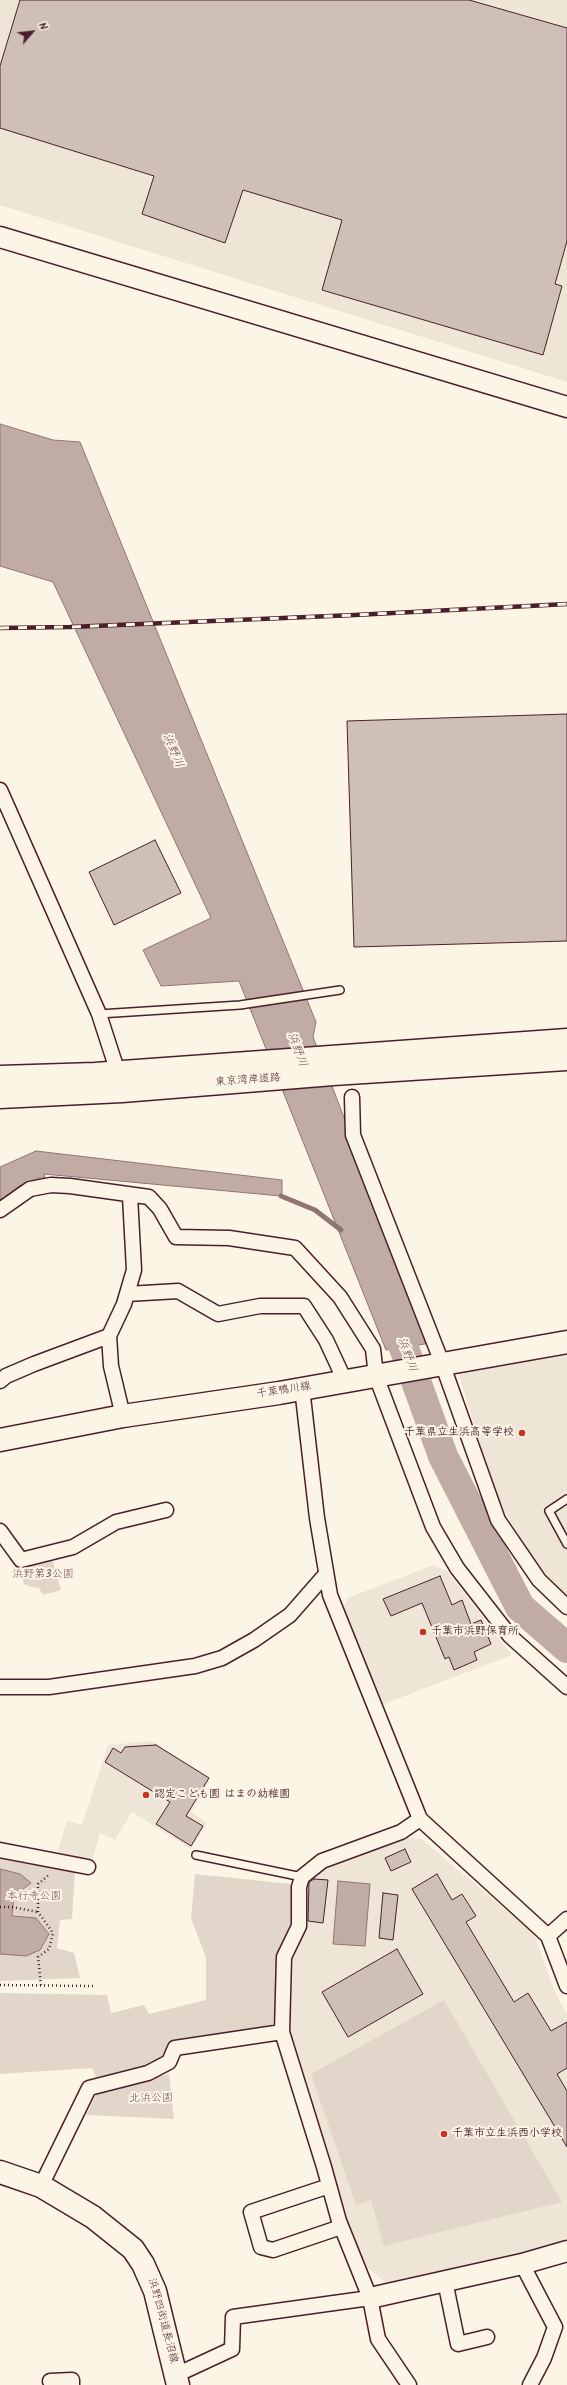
<!DOCTYPE html>
<meta charset="utf-8">
<style>
body{margin:0}
#map{position:relative;width:567px;height:2385px;overflow:hidden;background:#fcf5e5;font-family:Kalam,sans-serif}
canvas{display:block}
.north{position:absolute;left:12px;top:12px;width:40px;height:40px;-webkit-text-stroke:3px #fcf5e5;paint-order:stroke;rotate:62deg;font-size:11px;font-weight:700;line-height:16px;text-align:center;color:#4a1f2b}
.north::after{content:'';display:block;margin:auto;width:14px;height:18px;background:#4a1f2b;clip-path:polygon(50% 0,100% 100%,50% 72%,0 100%)}
</style>
<div id="map">
<canvas width="567" height="2385"></canvas>
<div class="north">N</div>
</div>
<script>
const c = document.querySelector('canvas').getContext('2d');
c.lineJoin = 'round';
function fill(path, color) {
  c.fillStyle = color;
  c.fill(path, 'evenodd');
}
function poly(rows) {
  const path = new Path2D();
  for (const r of rows) {
    path.moveTo(r[0], r[1]);
    for (let i = 2; i < r.length; i += 2) path.lineTo(r[i], r[i + 1]);
  }
  return path;
}
function stroke(path, color, width, dash) {
  c.strokeStyle = color;
  c.lineWidth = width;
  c.lineCap = dash ? 'butt' : 'round';
  c.setLineDash(dash || []);
  c.stroke(path);
}
function drawText(font, color, halo, rows, align = 'center') {
  c.font = font + ' Kalam,"Klee One",sans-serif';
  c.lineWidth = 4;
  c.setLineDash([]);
  c.textBaseline = 'middle';
  c.strokeStyle = halo;
  c.fillStyle = color;
  for (const [text, x, y, turn = 0] of rows) {
    c.save();
    c.translate(x, y);
    c.rotate((+turn || 0) * Math.PI / 180);
    c.textAlign = isNaN(turn) ? turn : align;
    if (halo) c.strokeText(text, 0, 0);
    c.fillText(text, 0, 0);
    c.restore();
  }
}
fill(poly([
 [0,0,567,0,567,382,0,205],
 [567,1353,567,1598,530,1556,495,1494,458,1372],
 [433,1565,447,1571,512,1655,381,1705,343,1608,348,1598],
 [152,1741,210,1777,191,1812,207,1823,191,1849,132,1812,115,1840,100,1833,92,1862,58,1852,67,1820,82,1825,108,1745],
 [405,1837,422,1839,534,1934,555,1992,567,2014,567,2239,526,2252,442,2274,386,2283,360,2262,288,2028,289,1959,301,1887,316,1871]
]), '#eee5d7');
fill(poly([
 [52,1559,61,1590,43,1595,39,1588,31,1587,24,1584,22,1574,27,1565],
 [0,1854,75,1870,72,1919,60,1920,57,1948,74,1953,80,1978,0,1981],
 [195,1874,291,1884,294,1922,281,1947,277,1961,277,2019,271,2026,168,2042,167,2056,147,2069,97,2080,92,2068,0,2074,0,1993,107,1995,111,2013,144,2005,149,2014,206,2000,206,1958,191,1918],
 [444,2000,562,2202,384,2246,371,2200,356,2205,311,2074],
 [169,2074,174,2119,86,2115,98,2091]
]), '#e2d5ca');
const water = poly([
 [0,424,53,440,80,442,316,1022,313,1037,431,1343,386,1350,239,981,161,986,143,950,211,918,53,582,0,566,0,424],
 [36,1151,282,1180,282,1193,281,1196,44,1174,45,1178,39,1178,19,1186,0,1201,0,1167,36,1151],
 [0,1869,20,1874,31,1883,14,1896,12,1916,36,1918,49,1934,40,1950,26,1956,0,1954,0,1869],
 [338,1881,370,1884,365,1946,333,1944,338,1881]
]);
fill(water, '#c0aca5');
stroke(water, '#917474', 1);
stroke(poly([
 [281,1196,315,1210,341,1230]
]), '#917474', 5);
stroke(poly([
 [390,1309,443,1456,520,1607,567,1648]
]), '#c0aca5', 30);
const building = poly([
 [20,0,469,0,567,28,567,241,555,284,562,286,543,355,322,290,342,220,243,190,225,243,142,214,154,176,0,128,0,66,20,0],
 [567,714,567,941,354,947,347,721,567,714],
 [155,840,181,893,114,925,89,872,155,840],
 [440,1576,452,1605,462,1600,471,1624,481,1620,491,1644,474,1652,477,1660,454,1670,449,1657,445,1659,422,1603,391,1616,383,1599,440,1576],
 [156,1745,209,1778,186,1816,203,1826,191,1846,156,1824,170,1802,105,1762,113,1748,121,1753,125,1747,156,1745],
 [405,1849,411,1862,391,1871,385,1858,405,1849],
 [437,1874,452,1900,462,1894,476,1916,466,1922,514,2002,528,1993,551,2031,567,2022,567,2068,557,2074,567,2091,567,2147,412,1889,437,1874],
 [314,1879,328,1880,323,1923,308,1921,309,1882,314,1879],
 [383,1893,398,1895,393,1940,379,1938,383,1893],
 [397,1949,423,1994,348,2037,322,1992,397,1949]
]);
fill(building, '#cfc0b7');
stroke(building, '#4a1f2b', 1);
const lane = poly([
 [99,1014,240,1005,340,990],
 [567,1499,549,1511,567,1544],
 [196,1855,302,1877]
]);
const street = poly([
 [0,790,99,1014,120,1079],
 [352,1097,353,1135,442,1363,498,1520,539,1580,567,1607],
 [0,1210,30,1189,51,1185,70,1186,149,1197,160,1209,176,1237,229,1238,295,1248,340,1297,373,1349,376,1376,433,1527,457,1568,510,1636,567,1687],
 [127,1294,178,1291,218,1314,260,1306,304,1306,326,1340,345,1381],
 [0,1381,6,1376,34,1364,109,1336],
 [302,1388,317,1518,330,1595,420,1819,548,1936,567,1986],
 [123,1416,111,1366,109,1336,124,1304,134,1270,130,1196],
 [0,1531,21,1560,73,1547,116,1522,166,1510],
 [0,1687,49,1687,195,1666,222,1658,254,1640,290,1615,325,1575],
 [0,1850,88,1867],
 [548,1936,567,1919],
 [41,2186,89,2088,148,2073,169,2062,175,2048,282,2032],
 [329,2186,251,2212,261,2247,273,2250,341,2227],
 [522,2264,555,2327,544,2358,530,2385],
 [445,2281,458,2344,487,2337],
 [176,2375,232,2349,233,2317,370,2298],
 [50,2381,72,2380,72,2385],
 [409,2385,378,2339,370,2298,339,2221,324,2167,282,2032,284,1957,299,1926,299,1887,302,1877,322,1861,401,1832,420,1819]
]);
const secondary = poly([
 [0,237,567,407],
 [370,2298,522,2264,567,2251]
]);
const primary = poly([
 [0,1440,123,1416,279,1393,567,1342],
 [0,2172,41,2186,93,2217,133,2249,143,2264,155,2291,178,2385]
]);
const highway = poly([
 [0,1077,95,1074,567,1040],
 [0,1097,122,1091,333,1074,567,1059]
]);
stroke(lane, '#4a1f2b', 10);
stroke(street, '#4a1f2b', 17);
stroke(secondary, '#4a1f2b', 23);
stroke(primary, '#4a1f2b', 25);
stroke(highway, '#4a1f2b', 25);
stroke(poly([
 [0,1907,12,1907,38,1912],
 [0,1985,95,1986],
 [41,1985,38,1957,49,1949,53,1933,38,1912,38,1884,50,1874]
]), '#4a1f2b', 2.5, [1, 3]);
stroke(lane, '#fcf5e5', 7);
stroke(street, '#fcf5e5', 14);
stroke(secondary, '#fcf5e5', 20);
stroke(primary, '#fcf5e5', 22);
stroke(highway, '#fcf5e5', 22);
const rail = poly([
 [0,628,70,627,355,615,567,604]
]);
stroke(rail, '#4a1f2b', 4.5);
stroke(rail, '#fcf5e5', 3, [9]);
for (const [x, y, r, color] of [
 [522,1433,4,"#c8321e"],
 [423,1632,4,"#c8321e"],
 [146,1795,4,"#c8321e"],
 [444,2134,4,"#c8321e"]
]) {
  const dot = new Path2D();
  dot.arc(x, y, r, 0, 2 * Math.PI);
  c.fillStyle = color;
  c.fill(dot);
  stroke(dot, '#fcf5e5', 1.5);
}
drawText('11px', '#4a1f2b', '#fcf5e5', [
 ["東京湾岸道路",248,1081,-4],
 ["千葉鴨川線",284,1391,-9],
 ["浜野四街道長沼線",162,2321,75]
]);
drawText('bold 11px', '#4a1f2b', '#fcf5e5', [
 ["千葉県立生浜高等学校",514,1433,"right"],
 ["千葉市浜野保育所",431,1632],
 ["認定こども園 はまの幼稚園",154,1795],
 ["千葉市立生浜西小学校",452,2134]
], 'left');
drawText('11px', '#704c53', '#fcf5e5', [
 ["浜野第3公園",43,1575],
 ["本行寺公園",34,1897],
 ["北浜公園",151,2099]
]);
drawText('italic 12px', '#6d4950', '#fcf5e5', [
 ["浜野川",172,751,67],
 ["浜野川",296,1050,70],
 ["浜野川",406,1355,70]
]);
</script>
